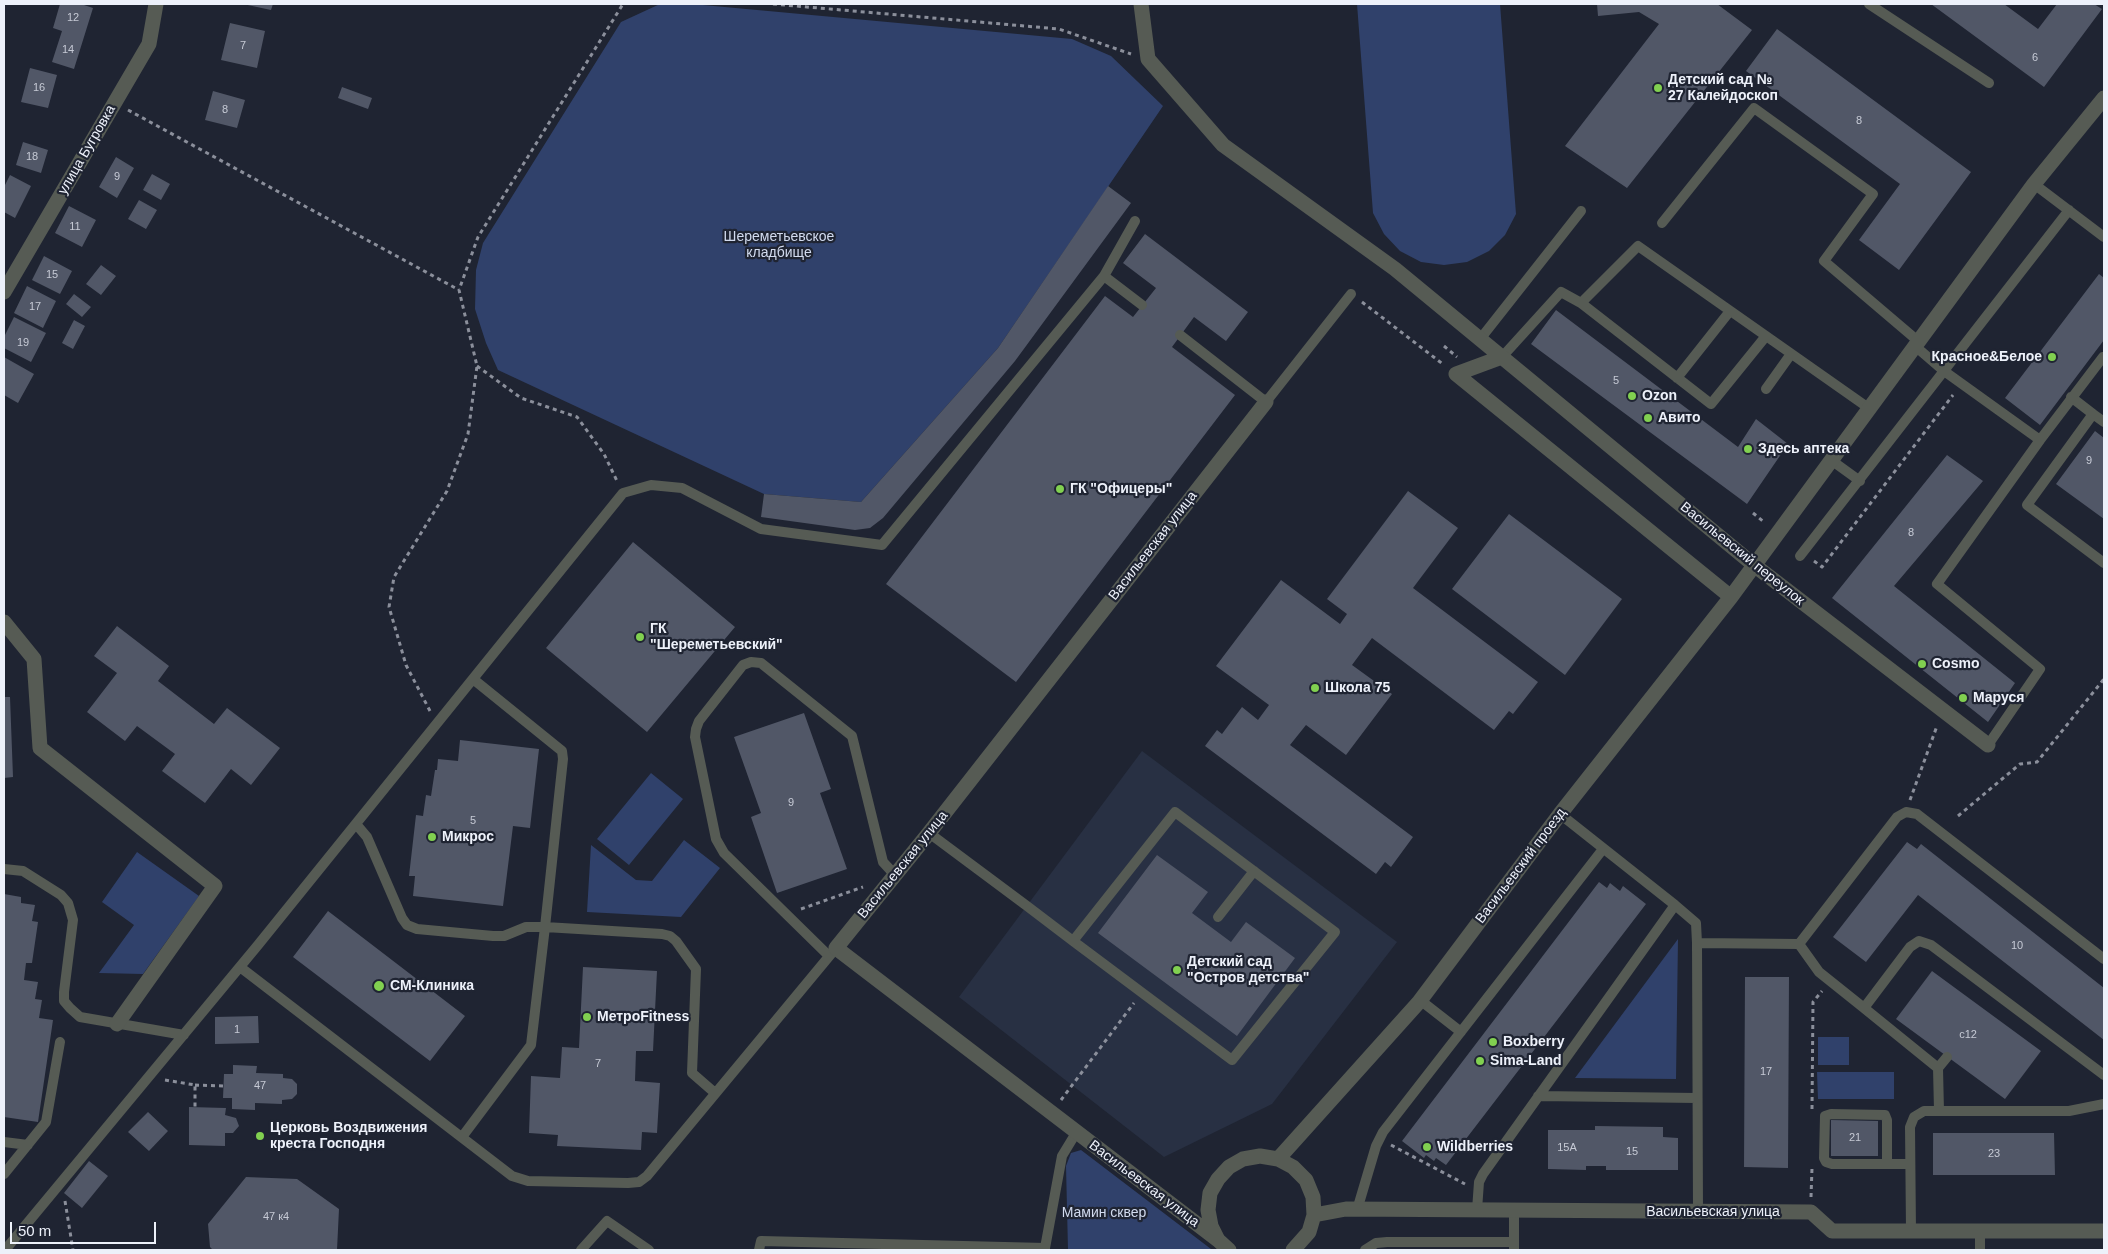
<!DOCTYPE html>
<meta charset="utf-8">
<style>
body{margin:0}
#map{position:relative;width:2108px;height:1254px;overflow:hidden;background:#1f2432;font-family:Helvetica,sans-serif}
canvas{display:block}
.frame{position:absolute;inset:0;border:5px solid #edf1fa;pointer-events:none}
.scale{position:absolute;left:10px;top:1222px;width:146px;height:22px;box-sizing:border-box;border:2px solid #edf1fa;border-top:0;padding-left:6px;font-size:15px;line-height:18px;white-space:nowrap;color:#edf1fa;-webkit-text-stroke:4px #1f2432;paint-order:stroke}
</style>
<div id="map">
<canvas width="2108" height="1254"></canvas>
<div class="frame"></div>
<div class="scale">50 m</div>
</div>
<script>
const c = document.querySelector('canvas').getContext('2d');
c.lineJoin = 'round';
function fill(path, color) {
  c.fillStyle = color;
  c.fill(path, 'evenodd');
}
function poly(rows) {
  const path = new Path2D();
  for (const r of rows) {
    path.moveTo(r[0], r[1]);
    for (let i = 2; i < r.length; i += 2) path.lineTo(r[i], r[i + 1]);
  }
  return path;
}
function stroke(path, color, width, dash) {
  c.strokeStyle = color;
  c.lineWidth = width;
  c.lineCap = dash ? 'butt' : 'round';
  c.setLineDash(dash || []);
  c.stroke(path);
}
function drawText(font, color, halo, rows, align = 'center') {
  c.font = font + ' Helvetica,sans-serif';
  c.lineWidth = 4.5;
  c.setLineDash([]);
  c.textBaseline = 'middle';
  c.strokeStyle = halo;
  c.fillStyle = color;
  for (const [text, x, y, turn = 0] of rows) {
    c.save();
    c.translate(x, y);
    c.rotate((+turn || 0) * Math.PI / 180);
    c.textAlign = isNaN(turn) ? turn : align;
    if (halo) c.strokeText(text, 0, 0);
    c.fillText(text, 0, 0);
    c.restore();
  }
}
fill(poly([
 [1142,751,1397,942,1272,1104,1164,1157,959,997]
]), '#283043');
fill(poly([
 [660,4,692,4,1072,39,1111,56,1163,106,998,348,861,502,764,494,498,370,486,343,475,309,476,270,483,243,621,22],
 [1357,4,1500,4,1516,214,1505,235,1489,251,1467,262,1444,265,1421,262,1400,251,1384,234,1373,213],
 [651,773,683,799,629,865,597,839],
 [684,840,720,868,681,917,587,912,591,845,636,880,652,881],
 [137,852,199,896,143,974,99,973,134,925,102,902],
 [1678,939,1676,1079,1575,1078],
 [1818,1037,1849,1037,1849,1065,1818,1065],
 [1817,1072,1894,1072,1894,1099,1818,1099],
 [1081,1150,1211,1249,1212,1250,1068,1250,1066,1166,1071,1153]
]), '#30416b');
fill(poly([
 [60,4,81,4,93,8,74,69,52,62,62,31,53,28],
 [243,4,273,4,271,10],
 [1597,4,1717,4,1752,30,1627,188,1565,146,1659,24,1639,12,1598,16],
 [1931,4,2004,4,2038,29,2057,4,2094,4,2102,9,2044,87],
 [230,23,265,31,257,68,221,60],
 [1777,29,1971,172,1899,270,1859,240,1900,184,1746,71],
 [30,68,57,75,48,108,21,102],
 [342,87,372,98,368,109,338,98],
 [213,91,245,100,237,128,205,120],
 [23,142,48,150,41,173,16,165],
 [116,157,134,168,117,198,99,187],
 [152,174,170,184,161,200,143,190],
 [10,175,31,186,15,218,4,212,4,187],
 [1108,186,1131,203,1015,361,883,518,870,528,855,530,761,517,764,494,861,502,998,348],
 [139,200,157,210,146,229,128,219],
 [69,206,96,220,82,247,55,233],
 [1145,234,1248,312,1226,341,1194,317,1172,347,1235,395,1016,682,886,584,1105,296,1133,317,1156,288,1123,263],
 [44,256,72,271,60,294,32,280],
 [101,265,116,276,101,295,86,284],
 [2099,274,2104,278,2104,340,2040,425,2005,398],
 [27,286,56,301,43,328,14,313],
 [74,294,91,307,82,317,66,304],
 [1556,310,1738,447,1756,419,1788,444,1747,504,1531,344],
 [14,317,46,333,31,362,4,348,4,337],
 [74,320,85,326,73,349,62,343],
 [4,357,34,374,18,403,4,395],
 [2095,431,2104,438,2104,519,2056,484],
 [1947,455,1983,481,1894,586,2015,683,1988,722,1832,598],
 [1408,491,1458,528,1413,588,1538,682,1513,714,1509,711,1494,730,1372,638,1352,665,1392,694,1346,755,1306,725,1290,745,1413,837,1391,867,1385,862,1376,874,1205,746,1217,730,1222,734,1242,707,1258,720,1269,705,1216,666,1281,580,1340,624,1347,614,1327,599],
 [1509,514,1622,599,1565,675,1452,589],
 [633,542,735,627,647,732,546,648],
 [117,626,169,666,158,681,214,724,227,708,280,748,251,785,231,769,205,803,162,771,175,754,137,726,125,741,87,712,117,673,94,656],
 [4,697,10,697,13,777,4,778],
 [804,713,831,789,820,793,847,869,777,893,751,817,761,813,734,737],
 [460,740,539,749,530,828,513,826,503,906,413,896,415,876,409,876,416,815,423,816,426,795,431,796,435,770,437,770,438,759,458,761],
 [1907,842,1917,849,1921,844,2104,988,2104,1040,1918,895,1866,962,1833,937],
 [1157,855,1208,892,1192,913,1231,942,1246,922,1295,958,1237,1036,1098,933],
 [1599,882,1607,888,1610,883,1620,891,1623,886,1646,904,1446,1165,1436,1158,1434,1161,1426,1155,1424,1158,1402,1141],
 [4,894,21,897,21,903,35,905,32,921,38,922,32,963,26,963,24,980,38,982,35,999,42,1000,39,1018,53,1020,38,1122,4,1117],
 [328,911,465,1016,430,1061,293,957],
 [583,967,657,971,653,1051,636,1051,635,1081,660,1083,657,1133,642,1132,641,1150,557,1146,558,1135,529,1133,531,1076,560,1078,562,1047,579,1048],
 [1932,971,2041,1051,2005,1099,1896,1019],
 [1745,977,1789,977,1788,1168,1744,1167],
 [258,1016,259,1043,215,1044,215,1017],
 [233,1065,257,1066,256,1073,283,1074,283,1078,292,1079,297,1084,297,1094,292,1099,282,1100,282,1104,255,1103,255,1110,232,1109,232,1098,223,1098,224,1074,233,1074],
 [189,1107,226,1108,225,1115,236,1118,239,1126,233,1133,225,1133,225,1146,189,1145],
 [148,1112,168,1131,149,1151,128,1132],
 [1831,1120,1878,1121,1878,1156,1831,1156],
 [1595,1126,1663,1127,1663,1137,1678,1138,1678,1170,1606,1170,1606,1166,1586,1166,1586,1170,1548,1169,1548,1130,1595,1130],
 [1933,1133,2054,1133,2055,1175,1933,1175],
 [89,1161,108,1176,82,1208,64,1193],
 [246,1177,297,1179,339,1209,337,1250,213,1250,210,1247,208,1224]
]), '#515767');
stroke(poly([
 [773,4,1059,29,1131,54],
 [128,110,459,290],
 [1362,302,1444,365],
 [1444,346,1457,357],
 [477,366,521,398,577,417,604,454,617,481],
 [1753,513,1764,522],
 [1814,561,1822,567,1953,395],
 [430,711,406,665,389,607,394,577,447,491,468,434,477,366,459,290,478,237,623,4],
 [1910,800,1937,726],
 [1958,816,2020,764,2037,762,2104,679],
 [801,909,863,887],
 [165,1080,195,1085,195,1108],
 [195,1085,223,1086],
 [1061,1100,1134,1003],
 [1812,1109,1813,1002,1822,991],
 [1391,1145,1465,1184],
 [1811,1197,1812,1168],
 [65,1201,73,1250]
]), '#8b8f9b', 3, [4, 4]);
stroke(poly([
 [1869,4,1989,83],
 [2034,184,2104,237],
 [1662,223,1754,108,1873,194,1824,261,1918,341],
 [1104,276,1135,221],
 [1581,303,1711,404,1766,336],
 [1180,335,1266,402,1351,294],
 [1481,338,1581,211],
 [1915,346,1944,371,2040,440,2103,357,2104,358],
 [1502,357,1561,292,1581,303,1638,246,1870,409],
 [1677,378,1730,311],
 [1766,389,1791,354],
 [2071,397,2093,414],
 [2104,422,2093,414,2027,505,2104,563],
 [1831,460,1860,481],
 [1800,556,2069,210],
 [1988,745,2040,669,1937,584,2040,440],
 [356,824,367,837,402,918,407,925,417,929,493,936,504,936,526,927,545,927,563,759,562,751,473,679],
 [929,833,1027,906,1073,941,1232,1060,1335,932,1175,812,1073,941],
 [4,869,23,871,61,895,68,903,73,920,64,992,64,1001,70,1008,80,1017,184,1035],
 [1675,905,1696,923,1697,943,1799,944],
 [1218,917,1254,871],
 [1697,943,1698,1211],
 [1799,944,1897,817,1906,812,1917,814,2104,959],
 [1799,944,1819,972,1864,1008,1910,947,1919,941,1931,945,2104,1075],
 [829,956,724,853,716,839,695,737,696,729,699,721,743,665,751,662,761,663,852,736,883,862,895,875],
 [240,967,512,1176,528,1181,628,1183,639,1182,647,1176,836,948],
 [1420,1000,1461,1032],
 [1864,1008,1938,1068,1939,1111],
 [1938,1068,1947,1057],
 [1538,1096,1697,1098],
 [462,1137,531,1045,545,927,662,934,670,936,676,941,696,969,692,1073,715,1093],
 [4,1142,28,1145],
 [1887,1164,1887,1120,1885,1115,1831,1114,1825,1116,1824,1158,1826,1162,1832,1164,1910,1164],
 [4,1174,46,1122,60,1042],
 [1357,1210,1376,1146,1383,1132,1603,849],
 [1477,1210,1479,1182,1483,1174,1675,905,1560,814],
 [1514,1211,1514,1250],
 [1911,1231,1910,1127,1914,1117,1924,1111,2069,1111,2104,1104],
 [5,1250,258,945,623,493,651,485,682,488,761,529,882,545,1104,276,1142,305],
 [581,1250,607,1221,649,1250],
 [759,1250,761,1241,1045,1248,1062,1156,1076,1133],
 [1365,1250,1376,1243,1387,1242,1514,1242],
 [1980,1250,1980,1231]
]), '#565b54', 10);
stroke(poly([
 [1141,4,1148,59,1223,145,1395,269,1754,565,1988,745],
 [4,292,149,44,156,4],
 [1502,357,1456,374,1731,597],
 [4,622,34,659,40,748,215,886,117,1024],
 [1278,1159,1419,1002,1560,814,1731,597,2034,184,2104,98],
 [1314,1215,1346,1209,1811,1212,1832,1231,2104,1231],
 [1218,1240,836,948,929,833,1266,402],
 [1229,1250,1218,1240,1211,1226,1208,1210,1210,1193,1218,1179,1229,1167,1243,1159,1260,1156,1278,1159,1293,1167,1306,1180,1313,1197,1314,1215,1309,1232,1293,1250]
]), '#565b54', 15);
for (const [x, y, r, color] of [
 [1658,88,5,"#81d050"],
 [2052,357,5,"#81d050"],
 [1632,396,5,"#81d050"],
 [1648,418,5,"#81d050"],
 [1748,449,5,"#81d050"],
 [1060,489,5,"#81d050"],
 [640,637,5,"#81d050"],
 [1922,664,5,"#81d050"],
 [1315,688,5,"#81d050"],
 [1963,698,5,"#81d050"],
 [432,837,5,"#81d050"],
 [1177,970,5,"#81d050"],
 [379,986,6,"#81d050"],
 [587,1017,5,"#81d050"],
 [1493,1042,5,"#81d050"],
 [1480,1061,5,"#81d050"],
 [260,1136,5,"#81d050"],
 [1427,1147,5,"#81d050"]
]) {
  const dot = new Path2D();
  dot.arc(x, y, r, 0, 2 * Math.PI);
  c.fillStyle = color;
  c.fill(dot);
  stroke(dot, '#1f2432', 2);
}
drawText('11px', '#c6cad5', null, [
 ["12",73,18],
 ["7",243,46],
 ["14",68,50],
 ["6",2035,58],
 ["16",39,88],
 ["8",225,110],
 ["8",1859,121],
 ["18",32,157],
 ["9",117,177],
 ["11",75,227],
 ["15",52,275],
 ["17",35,307],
 ["19",23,343],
 ["5",1616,381],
 ["9",2089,461],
 ["8",1911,533],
 ["9",791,803],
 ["5",473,821],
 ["10",2017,946],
 ["1",237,1030],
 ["с12",1968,1035],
 ["7",598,1064],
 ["17",1766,1072],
 ["47",260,1086],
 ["21",1855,1138],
 ["15А",1567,1148],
 ["15",1632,1152],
 ["23",1994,1154],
 ["47 к4",276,1217]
]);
drawText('bold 14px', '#edf1fa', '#1f2432', [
 ["Детский сад №",1668,80],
 ["27 Калейдоскоп",1668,96],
 ["Красное&Белое",2042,357,"right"],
 ["Ozon",1642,396],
 ["Авито",1658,418],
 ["Здесь аптека",1758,449],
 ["ГК \"Офицеры\"",1070,489],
 ["ГК",650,629],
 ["\"Шереметьевский\"",650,645],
 ["Cosmo",1932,664],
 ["Школа 75",1325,688],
 ["Маруся",1973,698],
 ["Микрос",442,837],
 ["Детский сад",1187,962],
 ["\"Остров детства\"",1187,978],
 ["СМ-Клиника",390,986],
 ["МетроFitness",597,1017],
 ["Boxberry",1503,1042],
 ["Sima-Land",1490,1061],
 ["Церковь Воздвижения",270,1128],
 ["креста Господня",270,1144],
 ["Wildberries",1437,1147]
], 'left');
drawText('14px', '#edf1fa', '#1f2432', [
 ["улица Бугровка",87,150,-60],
 ["Васильевская улица",1153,546,-52],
 ["Васильевский переулок",1742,554,39],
 ["Васильевская улица",903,865,-51],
 ["Васильевский проезд",1521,866,-53],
 ["Васильевская улица",1144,1184,37],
 ["Васильевская улица",1713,1212]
]);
drawText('14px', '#d2dbef', '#1f2432', [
 ["Шереметьевское",779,237],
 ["кладбище",779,253],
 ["Мамин сквер",1104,1213]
]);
</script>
